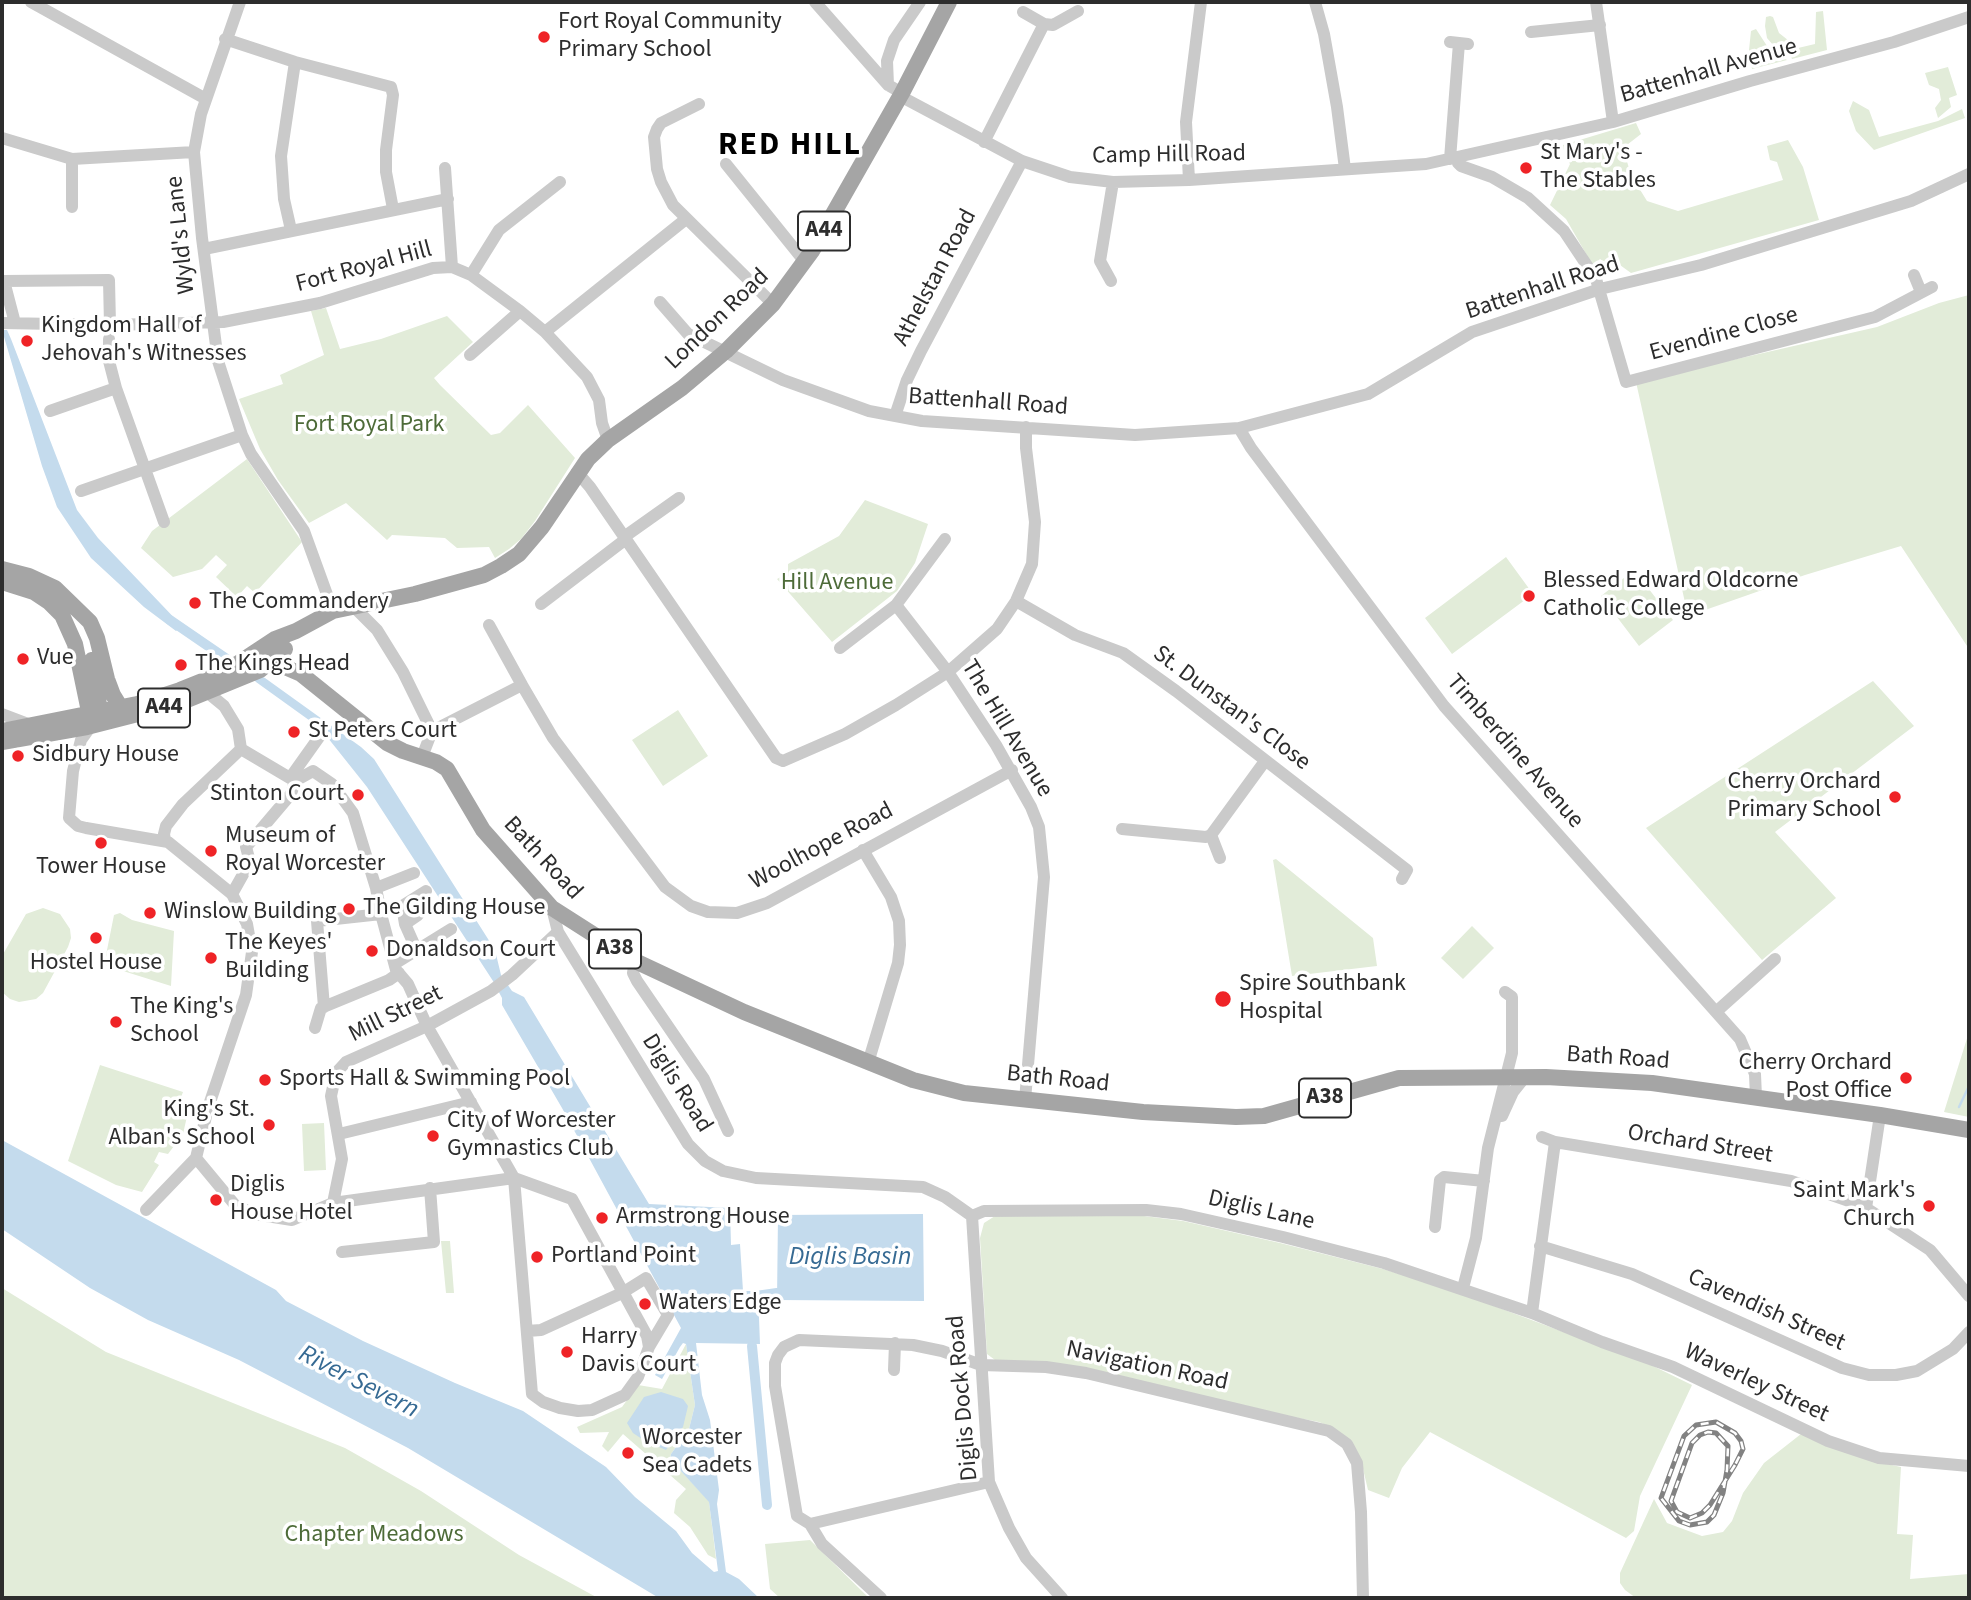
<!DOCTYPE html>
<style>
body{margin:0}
#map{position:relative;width:1971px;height:1600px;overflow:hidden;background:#fff;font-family:"Source Sans 3",sans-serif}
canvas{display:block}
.frame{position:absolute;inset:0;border:4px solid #2d2d2d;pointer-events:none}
</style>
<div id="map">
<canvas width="1971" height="1600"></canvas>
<div class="frame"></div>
</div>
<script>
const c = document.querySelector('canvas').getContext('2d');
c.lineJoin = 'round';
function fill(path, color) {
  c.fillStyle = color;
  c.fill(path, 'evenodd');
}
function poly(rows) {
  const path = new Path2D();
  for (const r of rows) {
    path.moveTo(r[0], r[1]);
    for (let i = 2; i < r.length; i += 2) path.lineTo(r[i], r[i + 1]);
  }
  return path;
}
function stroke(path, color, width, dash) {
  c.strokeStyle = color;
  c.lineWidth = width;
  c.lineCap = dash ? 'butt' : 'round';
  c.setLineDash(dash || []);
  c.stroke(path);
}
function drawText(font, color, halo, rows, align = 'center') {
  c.font = font + ' "Source Sans 3",sans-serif';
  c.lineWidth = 7;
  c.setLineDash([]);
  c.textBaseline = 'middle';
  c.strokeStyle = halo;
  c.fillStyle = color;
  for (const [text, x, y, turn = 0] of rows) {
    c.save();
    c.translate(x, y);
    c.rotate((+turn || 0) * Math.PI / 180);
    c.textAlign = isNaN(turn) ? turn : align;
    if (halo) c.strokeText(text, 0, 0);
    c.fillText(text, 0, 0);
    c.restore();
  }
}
fill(poly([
 [1823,11,1827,50,1792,59,1789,52,1773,45,1767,38,1765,26,1766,17,1770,16,1773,17,1779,33,1798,48,1815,44,1816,12],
 [1756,29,1769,49,1787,60,1752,69,1749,50,1751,31],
 [1948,67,1957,95,1949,98,1951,107,1938,118,1935,108,1941,100,1939,89,1929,85,1925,73],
 [1853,101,1869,110,1879,137,1938,121,1962,109,1965,118,1874,150,1856,131,1849,111],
 [1636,123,1641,134,1623,148,1631,175,1647,201,1678,211,1783,180,1777,162,1770,160,1767,146,1788,140,1803,167,1819,220,1631,273,1613,260,1609,265,1600,259,1593,266,1566,219,1550,205,1570,164,1565,156,1563,145],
 [1969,295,1969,649,1901,546,1805,575,1688,616,1636,382,1877,327,1939,303],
 [326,308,340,349,381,339,447,316,473,342,434,378,440,385,491,435,500,433,528,405,575,458,535,521,521,539,509,549,495,558,489,547,457,548,445,538,392,535,387,540,346,503,309,523,278,480,260,449,239,399,283,384,280,375,324,355,311,311],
 [247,459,302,542,255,593,247,586,237,597,216,577,227,565,216,555,202,569,173,577,141,548,152,531],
 [865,500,928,524,915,563,897,591,832,642,777,579,788,573,788,564,839,536],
 [1506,557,1533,594,1452,654,1425,618],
 [1634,570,1673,620,1639,646,1601,596],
 [1873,681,1914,726,1775,832,1836,898,1762,960,1646,828],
 [678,710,708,756,663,786,632,740],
 [1276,859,1373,938,1377,966,1292,976,1273,860],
 [43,908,60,914,70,929,71,938,68,947,43,993,36,999,19,1002,10,999,2,992,2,956,26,914],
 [120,913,132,920,174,931,171,986,104,965,114,915],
 [1472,926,1494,948,1463,979,1441,958],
 [1969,1032,1969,1117,1944,1112],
 [100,1065,183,1092,177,1108,188,1112,183,1134,168,1154,159,1152,154,1162,159,1165,142,1192,116,1185,68,1161],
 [324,1123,326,1170,304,1171,302,1124],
 [995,1216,1144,1216,1183,1221,1280,1243,1383,1269,1454,1291,1649,1364,1692,1385,1640,1496,1634,1531,1626,1538,1430,1432,1402,1468,1389,1498,1368,1490,1363,1469,1352,1441,1331,1427,1319,1422,995,1360,987,1354,980,1238,984,1223],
 [441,1241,450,1241,454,1293,446,1293],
 [2,1288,106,1352,345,1448,421,1491,519,1555,598,1598,2,1598],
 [686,1344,695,1405,689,1429,671,1454,670,1459,709,1501,716,1559,708,1555,690,1527,674,1513,676,1500,686,1489,623,1434,608,1452,602,1446,609,1432,580,1433,577,1427,622,1407,638,1385,662,1389],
 [1801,1434,1868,1460,1901,1467,1897,1534,1913,1535,1910,1579,1969,1574,1969,1598,1636,1598,1625,1590,1620,1583,1620,1573,1654,1499,1667,1523,1702,1536,1723,1532,1732,1521,1743,1493,1764,1463],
 [810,1540,869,1598,780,1598,770,1589,765,1544]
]), '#e2ecd9');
fill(poly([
 [2,330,7,330,11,339,77,510,98,538,182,626,176,631,144,607,91,558,57,507,42,466],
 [245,670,265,678,361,747,374,759,495,950,501,975,512,991,524,997,649,1204,730,1208,731,1245,740,1244,743,1291,758,1291,760,1344,696,1343,702,1395,710,1420,719,1490,717,1504,726,1572,739,1579,759,1598,659,1598,408,1448,239,1360,148,1320,90,1288,2,1229,2,1140,276,1290,286,1301,363,1341,455,1383,523,1411,606,1467,635,1497,676,1531,692,1553,714,1572,718,1571,709,1502,670,1459,671,1454,689,1429,695,1405,686,1344,683,1343,680,1347,662,1379,655,1375,681,1328,562,1108,502,1005,502,998,493,981,367,787,320,728,256,682],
 [923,1214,924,1301,777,1300,778,1215],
 [661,1392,683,1399,688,1406,683,1427,666,1450,645,1441,633,1433,627,1423,644,1397]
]), '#c4dbed');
stroke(poly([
 [1959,1107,1969,1086]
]), '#c4dbed', 2.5);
stroke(poly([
 [170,620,240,668],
 [756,1296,777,1293],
 [752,1346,767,1505]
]), '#c4dbed', 10);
stroke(poly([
 [31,2,206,99],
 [240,2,201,114,194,152,202,238,218,361,242,435,251,454,304,531,333,611],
 [815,2,888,85,902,93],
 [1315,2,1324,34,1337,107,1345,169],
 [1596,2,1613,122],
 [1023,12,1044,24,1053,25,1078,11],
 [1531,32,1600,25],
 [225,39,295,62,391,87,393,95,386,150,386,172,393,209],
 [1450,42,1468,44],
 [888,85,887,61,894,40,920,2],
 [900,96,1022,161,1070,177,1113,182,1189,180,1366,168,1426,164,1613,122,1750,81,1894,42,1969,17],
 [699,104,661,123,657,129,654,137,657,169,661,182,673,205,773,304],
 [2,138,72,159,194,152],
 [984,142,1044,24],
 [1457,158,1458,163,1461,166,1492,177,1528,198,1564,231,1596,279,1626,382,1875,317,1932,287],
 [1450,159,1459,43],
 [726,164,805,262],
 [445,168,452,267],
 [1189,180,1186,122,1201,2],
 [72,207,72,159],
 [291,230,284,199,281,156,295,62],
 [204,249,448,199],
 [471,275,499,230,560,182],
 [1914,275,1921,292],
 [1111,281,1100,261,1113,182],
 [660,302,688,334,783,380,869,411,922,421,1135,435,1239,428,1368,394,1472,332,1600,289,1701,265,1911,201,1969,174],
 [2,323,110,325,223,322,320,303,433,268,452,267,471,275,520,311,545,332,587,377,599,400,602,423,608,440],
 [15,323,4,281,109,280,110,325],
 [545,332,686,219],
 [109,339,109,361,116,388,164,522],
 [470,355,520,311],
 [50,411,116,388],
 [895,416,907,380,921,351,1022,161],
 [1239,428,1251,448,1444,706,1740,1039,1755,1074,1756,1097],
 [577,472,590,487,776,758,783,761,845,734,896,705,948,672,997,629,1016,601,1032,564,1035,522,1026,448,1026,427],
 [81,491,242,435],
 [624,537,679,498],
 [945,539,896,605,948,672,996,745,1031,807,1039,827,1044,877,1025,1100],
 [1016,601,1075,635,1123,653,1176,691,1407,870,1402,879],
 [541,604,626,539],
 [354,607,377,630,403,672,432,731],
 [489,625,522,685],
 [840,648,896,605],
 [207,692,224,706,238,729,241,749],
 [2,714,31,725],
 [91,726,81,740,73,771,69,818,78,826,86,828,168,842,232,894,247,924,252,952,246,995,208,1108,196,1158,146,1210],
 [432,731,522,685,553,738,665,887,691,906,708,912,737,913,767,903,1012,770],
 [241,749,295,781,313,771,332,784,353,813,376,888,381,914,396,970,408,984,427,1026,514,1178,532,1394,543,1402,560,1408,578,1411,592,1410,625,1395,638,1377,649,1347,647,1336,572,1199,514,1178,333,1203],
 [422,757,432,731],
 [290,778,322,733],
 [1122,829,1206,837,1211,835,1265,761],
 [1211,835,1220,858],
 [165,840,164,834,166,826,183,804,241,749],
 [863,850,891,897,899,921,900,945,898,963,868,1063],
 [376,888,414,873],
 [232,894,250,862,246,847,291,794,295,781],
 [552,908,558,932,688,1144,705,1161,723,1171,756,1178,923,1187,945,1197,972,1216],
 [405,924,418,915,409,902],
 [417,951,405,924,402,906,426,891],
 [635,961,633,973,637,981,704,1079,728,1131],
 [396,963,451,929],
 [324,1007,317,921,381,914],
 [1717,1011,1775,959],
 [315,1028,321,1008,389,980,399,973],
 [1502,1116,1513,1092,1525,1077],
 [339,1134,471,1102],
 [1555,1142,1791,1181,1852,1202,1866,1208,1930,1250,1969,1296],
 [196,1158,235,1205,254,1214,292,1220,333,1203,342,1159,331,1096,336,1073,346,1062,427,1026,491,991,512,975,558,932],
 [1866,1208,1880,1115],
 [972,1216,984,1211,1146,1210,1181,1214,1283,1237,1384,1263,1532,1313,1602,1342,1673,1367,1828,1441,1879,1458,1969,1466],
 [972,1216,989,1482,1009,1528,1026,1558,1062,1598],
 [1435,1227,1440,1180,1444,1177,1484,1181],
 [1540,1246,1632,1274,1842,1368,1869,1375,1896,1375,1917,1371,1953,1349,1969,1332],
 [342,1252,434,1242,430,1188],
 [1463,1288,1476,1238,1488,1148,1512,1053,1512,997,1505,992],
 [1532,1313,1555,1142,1542,1137],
 [527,1331,541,1330,622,1293,646,1278,668,1315,649,1347],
 [894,1370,895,1343],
 [989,1482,810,1524,797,1516,775,1386,775,1363,778,1355,784,1347,799,1340,913,1345,942,1351,981,1365,1046,1367,1086,1373,1329,1431,1347,1444,1357,1463,1361,1512,1363,1598],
 [810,1524,822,1544,881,1598]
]), '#cacaca', 12);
stroke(poly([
 [2,569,29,576,55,588,90,622,97,638,107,679,113,695,121,708],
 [2,582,34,592,49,602,62,615,75,644,91,721],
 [280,637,277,644,277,656,287,668,301,674,387,743,403,751,436,762,447,769,483,830,552,908,635,961,744,1012,913,1080,964,1093,1143,1112,1236,1117,1264,1116,1399,1078,1546,1077,1652,1083,1880,1115,1969,1130],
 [92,660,100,711],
 [2,731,137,704,180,690,225,672,275,639,296,631,333,611,415,594,484,575,501,566,519,554,542,527,588,459,608,440,682,388,726,351,773,304,812,251,902,93,949,2],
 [2,742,87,727,177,704,260,670,285,649]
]), '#a5a5a5', 16);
const rail = poly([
 [1735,1465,1710,1505,1702,1513,1690,1518,1677,1512,1671,1501,1692,1443,1700,1435,1708,1432,1716,1433,1728,1446,1727,1470,1723,1493,1714,1515,1707,1522,1690,1525,1679,1521,1661,1498,1684,1436,1696,1425,1716,1422,1735,1433,1741,1441,1743,1449,1735,1465]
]);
stroke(rail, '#828282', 5);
stroke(rail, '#fff', 2.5, [8]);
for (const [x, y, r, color] of [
 [544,37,7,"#ef2326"],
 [1526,168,7,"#ef2326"],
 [27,341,7,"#ef2326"],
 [1529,596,7,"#ef2326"],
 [195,603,7,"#ef2326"],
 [23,659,7,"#ef2326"],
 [181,665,7,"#ef2326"],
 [294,732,7,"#ef2326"],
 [18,756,7,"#ef2326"],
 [358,795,7,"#ef2326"],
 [1895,797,7,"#ef2326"],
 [101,843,7,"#ef2326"],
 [211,851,7,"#ef2326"],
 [349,909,7,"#ef2326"],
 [150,913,7,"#ef2326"],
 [96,938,7,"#ef2326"],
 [372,951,7,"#ef2326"],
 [211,958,7,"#ef2326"],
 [1223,999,9,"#ef2326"],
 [116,1022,7,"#ef2326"],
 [1906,1078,7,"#ef2326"],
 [265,1080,7,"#ef2326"],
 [269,1125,7,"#ef2326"],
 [433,1136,7,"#ef2326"],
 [216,1200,7,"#ef2326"],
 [1929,1206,7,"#ef2326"],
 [602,1218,7,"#ef2326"],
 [537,1257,7,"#ef2326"],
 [645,1304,7,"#ef2326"],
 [567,1352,7,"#ef2326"],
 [628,1453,7,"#ef2326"]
]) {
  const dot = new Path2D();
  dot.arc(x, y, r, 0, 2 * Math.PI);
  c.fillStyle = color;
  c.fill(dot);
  stroke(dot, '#fff', 2.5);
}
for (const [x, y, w] of [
 [824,231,52],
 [164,708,52],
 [615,949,52],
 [1325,1098,52]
]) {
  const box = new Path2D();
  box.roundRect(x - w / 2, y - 19.5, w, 39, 5);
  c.fillStyle = '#fff';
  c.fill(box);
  stroke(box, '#2d2d2d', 2);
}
drawText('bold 23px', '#2d2d2d', null, [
 ["A44",824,231],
 ["A44",164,708],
 ["A38",615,949],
 ["A38",1325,1098]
]);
drawText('24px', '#2d2d2d', '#fff', [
 ["Fort Royal Community",558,23],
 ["Primary School",558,51],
 ["St Mary's -",1540,154],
 ["The Stables",1540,182],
 ["Kingdom Hall of",41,327],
 ["Jehovah's Witnesses",41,355],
 ["Blessed Edward Oldcorne",1543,582],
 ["Catholic College",1543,610],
 ["The Commandery",209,603],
 ["Vue",37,659],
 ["The Kings Head",195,665],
 ["St Peters Court",308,732],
 ["Sidbury House",32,756],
 ["Cherry Orchard",1881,783,"right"],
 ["Primary School",1881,811,"right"],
 ["Stinton Court",344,795,"right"],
 ["Museum of",225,837],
 ["Royal Worcester",225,865],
 ["Tower House",101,868,"center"],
 ["The Gilding House",363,909],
 ["Winslow Building",164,913],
 ["The Keyes'",225,944],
 ["Building",225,972],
 ["Donaldson Court",386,951],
 ["Hostel House",96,964,"center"],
 ["Spire Southbank",1239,985],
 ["Hospital",1239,1013],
 ["The King's",130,1008],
 ["School",130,1036],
 ["Cherry Orchard",1892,1064,"right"],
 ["Post Office",1892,1092,"right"],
 ["Sports Hall & Swimming Pool",279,1080],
 ["King's St.",255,1111,"right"],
 ["Alban's School",255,1139,"right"],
 ["City of Worcester",447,1122],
 ["Gymnastics Club",447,1150],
 ["Diglis",230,1186],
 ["House Hotel",230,1214],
 ["Saint Mark's",1915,1192,"right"],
 ["Church",1915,1220,"right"],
 ["Armstrong House",616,1218],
 ["Portland Point",551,1257],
 ["Waters Edge",659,1304],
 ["Harry",581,1338],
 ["Davis Court",581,1366],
 ["Worcester",642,1439],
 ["Sea Cadets",642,1467]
], 'left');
drawText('24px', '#2d2d2d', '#fff', [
 ["Battenhall Avenue",1709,72,-16],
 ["Camp Hill Road",1169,156,-1],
 ["Wyld's Lane",182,235,-96],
 ["Fort Royal Hill",364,268,-15],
 ["Athelstan Road",936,278,-62],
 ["Battenhall Road",1543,289,-18],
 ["London Road",718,320,-44],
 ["Evendine Close",1724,335,-15],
 ["Battenhall Road",988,403,4],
 ["St. Dunstan's Close",1231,709,37],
 ["The Hill Avenue",1006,729,59],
 ["Timberdine Avenue",1514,752,49],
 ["Woolhope Road",822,847,-28],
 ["Bath Road",542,859,47],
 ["Mill Street",396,1015,-26],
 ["Bath Road",1618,1059,4],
 ["Bath Road",1058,1080,6],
 ["Diglis Road",676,1084,58],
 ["Orchard Street",1700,1145,9],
 ["Diglis Lane",1261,1211,13],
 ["Cavendish Street",1766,1311,24],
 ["Navigation Road",1147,1367,12],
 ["Waverley Street",1756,1384,25],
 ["Diglis Dock Road",964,1398,-95]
]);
drawText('24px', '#4d6b38', '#fff', [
 ["Fort Royal Park",369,426],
 ["Hill Avenue",837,584],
 ["Chapter Meadows",374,1536]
]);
drawText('italic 26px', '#366a93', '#fff', [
 ["Diglis Basin",850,1258],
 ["River Severn",358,1383,27]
]);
c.letterSpacing = '2px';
drawText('bold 32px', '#000', '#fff', [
 ["RED HILL",790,147]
]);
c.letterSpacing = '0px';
</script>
